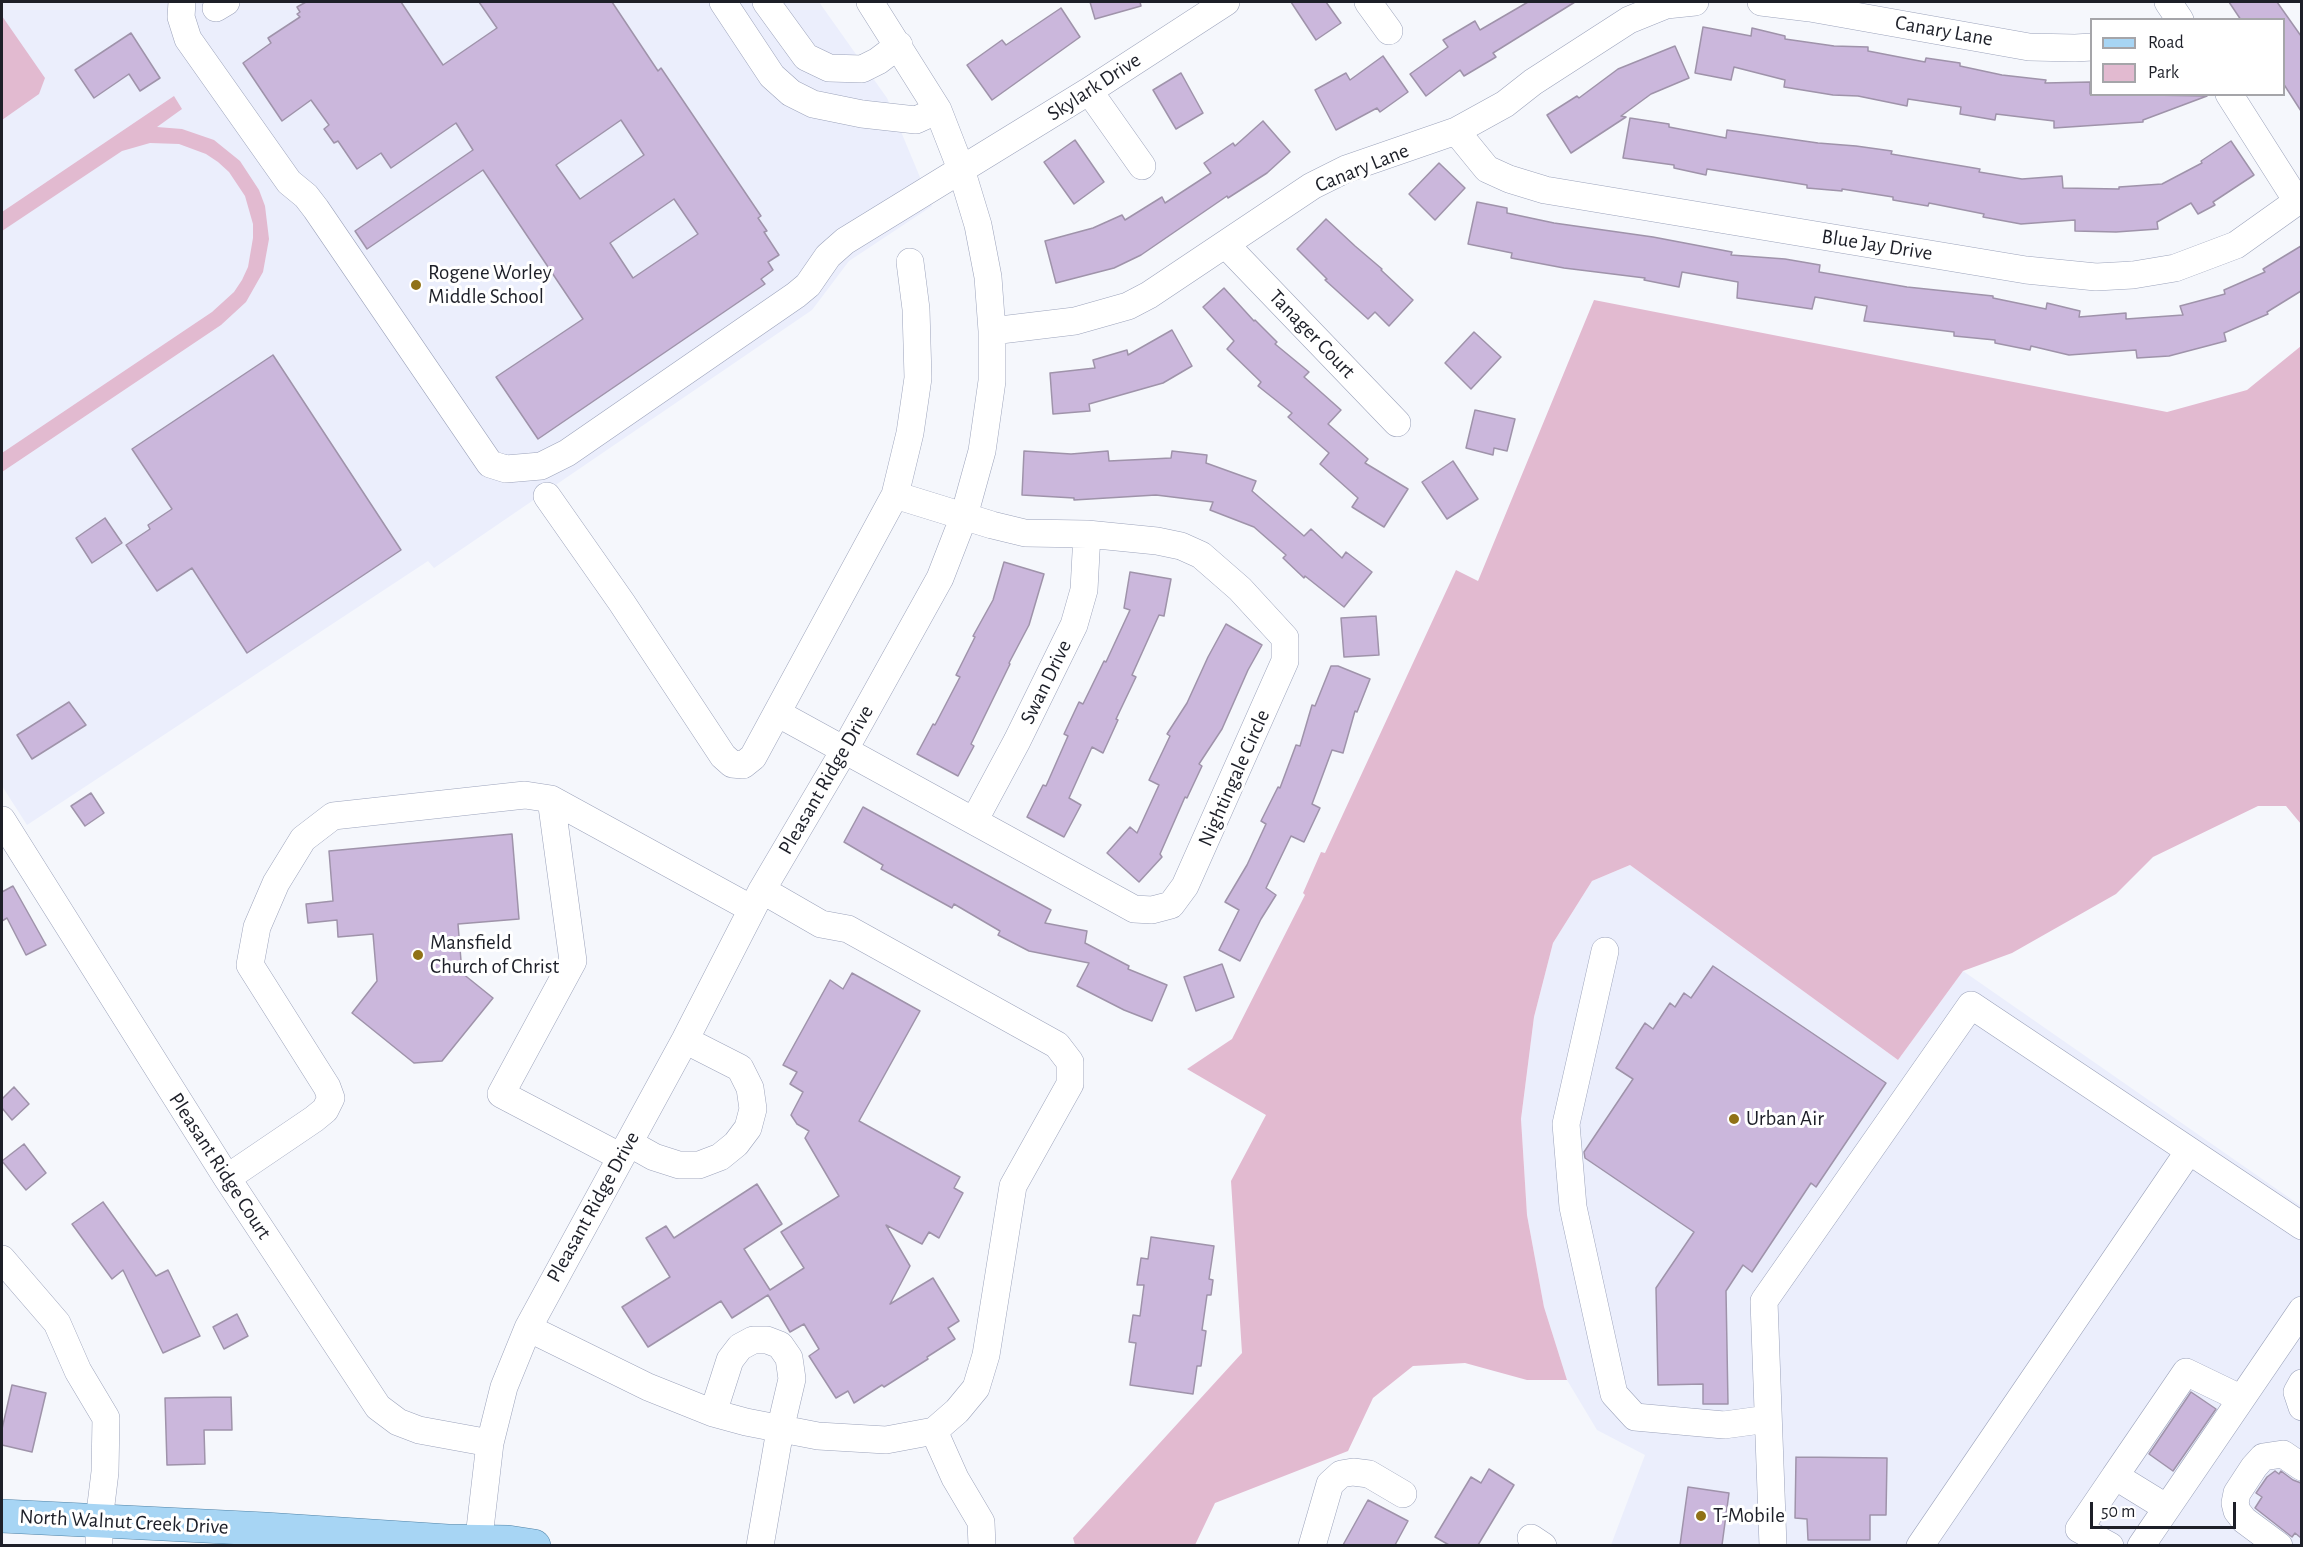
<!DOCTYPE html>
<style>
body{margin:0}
#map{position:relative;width:2303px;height:1547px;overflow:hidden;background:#f5f7fc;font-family:"Alegreya Sans",sans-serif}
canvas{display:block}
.frame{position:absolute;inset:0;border:3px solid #1d1f28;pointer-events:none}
.legend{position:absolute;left:2090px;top:18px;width:195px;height:78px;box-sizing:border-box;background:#fff;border:2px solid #a5a5a9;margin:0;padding:8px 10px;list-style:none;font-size:18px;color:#1d1f28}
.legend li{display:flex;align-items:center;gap:12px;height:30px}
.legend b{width:30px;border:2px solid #a5a5a9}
.scale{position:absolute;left:2090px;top:1502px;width:146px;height:27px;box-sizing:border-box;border:3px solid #1d1f28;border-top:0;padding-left:8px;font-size:18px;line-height:21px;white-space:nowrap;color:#1d1f28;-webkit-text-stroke:4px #fff;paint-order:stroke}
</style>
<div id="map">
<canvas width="2303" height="1547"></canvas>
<div class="frame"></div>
<ul class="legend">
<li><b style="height:8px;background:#a7d5f4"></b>Road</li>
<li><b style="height:16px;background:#e2bad0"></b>Park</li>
</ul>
<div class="scale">50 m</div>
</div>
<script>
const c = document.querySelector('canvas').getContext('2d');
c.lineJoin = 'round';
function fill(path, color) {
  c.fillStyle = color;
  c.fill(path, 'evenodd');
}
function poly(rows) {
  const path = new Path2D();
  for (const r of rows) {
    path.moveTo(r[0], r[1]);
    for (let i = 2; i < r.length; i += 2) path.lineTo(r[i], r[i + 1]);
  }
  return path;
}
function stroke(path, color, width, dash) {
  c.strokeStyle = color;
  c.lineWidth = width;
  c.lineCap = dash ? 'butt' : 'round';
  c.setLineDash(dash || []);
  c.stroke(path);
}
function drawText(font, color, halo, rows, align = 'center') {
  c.font = font + ' "Alegreya Sans",sans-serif';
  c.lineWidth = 6;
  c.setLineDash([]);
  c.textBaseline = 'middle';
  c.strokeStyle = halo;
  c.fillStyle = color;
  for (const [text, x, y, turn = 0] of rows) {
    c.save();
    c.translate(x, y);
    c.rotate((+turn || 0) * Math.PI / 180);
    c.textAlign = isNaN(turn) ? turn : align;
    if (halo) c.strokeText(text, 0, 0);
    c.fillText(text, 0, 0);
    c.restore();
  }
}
fill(poly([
 [2,2,819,2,887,98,932,206,849,261,812,310,434,568,428,561,27,825,2,786],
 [1630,865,1898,1060,1963,971,2301,1206,2301,1545,1611,1545,1645,1455,1597,1430,1567,1380,1544,1307,1527,1215,1521,1119,1534,1017,1553,943,1592,881]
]), '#ebeefc');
fill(poly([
 [2,16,45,78,39,94,2,120],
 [174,96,182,109,157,127,182,129,214,140,240,161,259,190,265,206,269,239,263,272,246,302,221,325,2,472,2,453,212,312,234,292,242,280,248,267,253,238,253,224,245,196,229,172,218,162,206,154,179,144,150,143,122,151,2,231,2,212],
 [1594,300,2167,412,2247,390,2301,346,2301,824,2286,806,2258,806,2153,857,2116,894,2012,953,1963,971,1898,1060,1630,865,1592,881,1553,943,1534,1017,1521,1119,1527,1215,1544,1307,1567,1380,1527,1380,1465,1363,1413,1366,1373,1398,1348,1451,1215,1503,1195,1545,1075,1545,1073,1538,1242,1353,1231,1181,1266,1115,1187,1069,1232,1039,1305,895,1303,893,1321,852,1325,853,1456,570,1478,581]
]), '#e2bad0');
const building = poly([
 [306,2,401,2,443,65,497,28,479,2,612,2,658,71,661,68,761,216,758,218,767,231,764,232,779,255,768,262,773,270,761,279,765,284,538,439,496,377,583,319,483,170,367,249,355,231,473,150,456,123,391,168,381,153,357,169,338,141,334,143,324,129,329,125,311,100,282,121,243,63,271,43,268,38,300,17,297,14,300,12,297,7,306,2],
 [621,120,644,155,580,199,556,165,621,120],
 [674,199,698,234,633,278,610,243,674,199],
 [1090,2,1140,2,1141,6,1095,19,1090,2],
 [1291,2,1326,2,1341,23,1316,40,1291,2],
 [1528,2,1575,2,1493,53,1496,57,1464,76,1460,70,1426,96,1410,74,1448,47,1443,40,1475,21,1480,30,1528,2],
 [2229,2,2277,2,2301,36,2301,111,2283,83,2283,20,2241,20,2229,2],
 [1061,8,1080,37,992,100,967,65,1002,40,1006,45,1061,8],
 [1703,27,1751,36,1752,28,1785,36,1785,39,1834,46,1868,47,1868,51,1925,62,1926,58,1960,63,1960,66,2002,75,2046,80,2045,83,2090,82,2090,94,2207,96,2143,120,2143,122,2054,128,2054,121,1996,114,1995,120,1960,114,1961,107,1908,99,1907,106,1858,96,1833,95,1784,87,1785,80,1734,67,1731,80,1695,73,1703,27],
 [131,33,160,78,140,91,129,74,94,98,75,70,131,33],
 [1675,46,1689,78,1651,94,1621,116,1626,117,1571,153,1547,115,1577,96,1579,98,1618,69,1675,46],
 [1383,56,1408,92,1380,112,1377,108,1336,130,1315,90,1346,73,1350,80,1383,56],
 [1181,73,1203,113,1176,129,1153,90,1181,73],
 [1630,118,1669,124,1669,127,1726,138,1727,130,1818,143,1856,146,1892,151,1891,154,1980,169,1979,172,2022,179,2062,176,2063,188,2119,189,2119,187,2162,184,2202,163,2201,161,2231,141,2254,175,2213,202,2215,205,2198,214,2191,203,2157,222,2158,229,2116,232,2075,231,2075,220,2021,224,1983,217,1984,214,1929,203,1928,206,1893,200,1893,197,1842,189,1842,191,1807,188,1807,185,1707,169,1706,175,1674,168,1674,165,1623,158,1630,118],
 [1263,121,1290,152,1267,173,1228,198,1227,196,1141,255,1114,268,1056,283,1045,241,1093,228,1122,215,1125,220,1162,197,1165,203,1211,173,1204,163,1233,143,1235,146,1263,121],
 [1075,140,1104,182,1074,204,1044,162,1075,140],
 [1439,163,1465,188,1435,220,1409,194,1439,163],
 [1477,202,1507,208,1507,213,1554,223,1653,237,1732,252,1731,255,1785,259,1820,265,1819,272,1907,287,1993,296,1993,298,2046,309,2047,303,2080,311,2079,317,2126,313,2126,319,2183,315,2180,306,2225,294,2224,290,2265,272,2263,269,2301,246,2301,291,2267,312,2268,314,2224,333,2226,341,2169,356,2137,358,2136,350,2069,355,2031,346,2030,350,1995,343,1995,340,1954,336,1954,332,1864,321,1867,306,1815,297,1812,309,1737,298,1738,282,1682,272,1679,287,1644,280,1645,278,1564,268,1511,258,1512,253,1468,244,1477,202],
 [1326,219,1355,246,1382,269,1381,270,1413,300,1389,326,1375,312,1368,319,1325,280,1327,279,1297,249,1326,219],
 [1224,288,1254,321,1255,320,1277,342,1275,344,1309,372,1304,377,1341,410,1328,424,1368,459,1365,463,1408,489,1384,527,1352,507,1358,498,1320,464,1329,453,1288,417,1292,413,1258,386,1261,382,1227,349,1234,341,1203,307,1224,288],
 [1172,330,1192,366,1163,383,1089,404,1090,411,1053,414,1050,373,1095,368,1093,360,1127,350,1128,355,1172,330],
 [1474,332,1501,357,1471,389,1445,363,1474,332],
 [273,355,401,550,247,653,192,568,157,591,126,545,150,529,148,525,172,509,132,449,273,355],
 [1475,410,1515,419,1507,451,1494,448,1493,455,1466,448,1475,410],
 [1024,451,1071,454,1108,451,1109,461,1171,458,1172,451,1207,455,1206,463,1256,481,1252,491,1304,536,1311,529,1342,558,1346,552,1372,572,1344,607,1305,576,1304,578,1283,558,1286,555,1254,527,1210,510,1213,502,1156,495,1074,500,1074,498,1022,495,1024,451],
 [1453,461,1478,499,1447,519,1422,482,1453,461],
 [105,518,122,543,92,563,76,538,105,518],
 [1004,562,1044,574,1029,625,1009,663,1010,664,971,744,974,746,958,776,917,754,933,724,935,725,960,677,956,675,975,637,973,636,993,600,1004,562],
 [1130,572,1171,579,1164,616,1159,615,1132,675,1136,677,1116,719,1118,720,1103,753,1092,747,1069,798,1081,805,1064,837,1027,817,1043,785,1046,786,1068,736,1064,734,1079,702,1083,704,1104,661,1106,662,1130,610,1124,608,1130,572],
 [1376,616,1379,655,1344,657,1341,618,1376,616],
 [1226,624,1262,645,1248,670,1222,729,1199,764,1202,766,1187,798,1185,797,1160,854,1162,857,1139,882,1107,853,1130,827,1137,833,1159,785,1149,780,1170,736,1167,734,1187,703,1208,657,1226,624],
 [1331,666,1338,666,1370,679,1357,712,1355,711,1343,753,1332,750,1312,804,1320,808,1304,842,1291,836,1266,888,1276,895,1261,919,1240,961,1219,950,1239,910,1225,902,1247,865,1266,824,1261,821,1278,787,1280,788,1296,745,1300,746,1312,705,1315,706,1331,666],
 [69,702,86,725,32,759,17,735,69,702],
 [91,793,104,813,85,826,71,806,91,793],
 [863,807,1051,910,1045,923,1087,931,1085,943,1129,966,1128,969,1167,985,1152,1021,1124,1010,1077,986,1089,963,1029,951,998,935,1000,931,954,904,952,908,881,869,883,865,844,842,863,807],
 [512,834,519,919,458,924,462,973,493,998,442,1061,414,1063,352,1013,377,981,373,934,338,937,337,920,308,923,306,904,333,901,329,851,512,834],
 [13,886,46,945,26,955,7,918,2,921,2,892,13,886],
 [1222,964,1234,997,1196,1011,1184,977,1222,964],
 [1713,966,1886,1083,1816,1187,1811,1183,1752,1272,1743,1265,1726,1291,1728,1404,1703,1404,1703,1384,1658,1385,1656,1288,1694,1232,1585,1158,1584,1152,1633,1079,1616,1068,1645,1023,1653,1029,1670,1003,1675,1007,1684,993,1691,998,1713,966],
 [852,973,920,1011,859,1121,960,1177,954,1188,963,1193,939,1238,929,1232,922,1244,886,1225,910,1266,890,1304,933,1278,959,1321,948,1328,955,1339,927,1357,928,1359,884,1387,882,1385,854,1403,848,1391,836,1398,809,1356,819,1349,804,1324,790,1332,768,1295,732,1318,721,1301,648,1347,622,1307,670,1277,646,1238,666,1226,674,1238,757,1184,782,1224,744,1249,770,1290,804,1268,781,1232,839,1196,805,1138,809,1131,797,1124,791,1115,803,1092,790,1084,797,1072,783,1065,830,980,843,989,852,973],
 [14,1087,29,1104,12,1120,2,1108,2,1099,14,1087],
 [24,1144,46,1173,26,1190,2,1161,24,1144],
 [103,1202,156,1276,168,1270,200,1336,163,1353,123,1270,112,1279,72,1224,103,1202],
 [1151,1237,1214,1246,1209,1279,1213,1280,1211,1295,1207,1295,1202,1330,1206,1331,1201,1366,1197,1366,1193,1394,1130,1385,1136,1343,1129,1342,1133,1315,1140,1316,1144,1285,1137,1285,1141,1258,1148,1259,1151,1237],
 [237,1314,248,1336,224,1349,213,1327,237,1314],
 [12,1385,46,1393,32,1452,2,1445,2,1429,12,1385],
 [2191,1392,2216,1409,2173,1471,2149,1454,2191,1392],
 [231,1397,232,1430,204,1430,205,1464,167,1465,165,1398,231,1397],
 [1796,1457,1887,1458,1886,1515,1870,1515,1870,1540,1808,1540,1807,1519,1795,1518,1796,1457],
 [1489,1469,1514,1485,1478,1545,1449,1545,1435,1537,1471,1477,1481,1483,1489,1469],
 [2275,1471,2279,1474,2281,1471,2293,1480,2301,1483,2301,1538,2295,1533,2292,1537,2255,1508,2262,1497,2256,1493,2267,1477,2275,1471],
 [1688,1487,1729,1493,1722,1545,1680,1545,1688,1487],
 [1368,1500,1408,1521,1395,1545,1343,1545,1368,1500]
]);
fill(building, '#cbb7dc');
stroke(building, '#9f93aa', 1.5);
const minor = poly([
 [182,2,181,17,188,39,289,182,306,196,316,209,490,464,506,469,541,466,567,453,796,295,808,285,828,256,845,241,1089,91,1226,2],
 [723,2,772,76,791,93,813,104,862,114,916,120,938,110],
 [766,2,806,57,829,68,862,69,878,61,899,45],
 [1368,2,1389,31],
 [1761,2,1810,8,2029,47,2075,48,2092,47],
 [2168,2,2180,20],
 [216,8,226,2],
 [1089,91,1142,166],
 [2229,94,2297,201],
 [1456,131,1487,169,1509,179,1545,190,2026,270,2096,277,2133,275,2175,268,2236,245,2302,198],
 [1226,245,1397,423],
 [992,331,1075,321,1128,306,1149,295,1312,186,1346,169,1456,131,1505,104,1533,82,1629,20,1666,5,1695,2],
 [547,496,622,603,723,756,732,764,743,765,753,757,895,495,910,433,918,378,916,309,910,262],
 [777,713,1134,909,1152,910,1171,905,1185,886,1285,661,1285,638,1240,589,1201,555,1181,546,1157,541,1087,534,1025,533,992,525,895,495],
 [551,799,573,961,501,1094,621,1157],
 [2,820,227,1178,378,1407,398,1422,419,1430,490,1443],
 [974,821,1017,741,1074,625,1084,590,1087,534],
 [762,890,821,924,848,929,1057,1045,1070,1062,1070,1084,1013,1186,986,1355,976,1388,957,1411,934,1431],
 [1605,951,1566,1124,1573,1207,1614,1394,1635,1417,1724,1425,1768,1419],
 [629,1143,654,1157,679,1165,699,1165,720,1157,736,1144,748,1128,753,1109,750,1088,740,1068,685,1040],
 [227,1178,314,1119,325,1110,331,1098,327,1087,250,965,257,927,276,883,303,839,333,816,525,795,551,799,752,909],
 [2,1259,57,1323,78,1371,106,1418,105,1472,99,1521,99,1546],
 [528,1328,648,1387,713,1413,746,1422,818,1436,886,1440,934,1431,955,1478,981,1522,982,1546],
 [2302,1383,2297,1392,2302,1407],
 [713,1413,730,1360,740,1347,753,1340,767,1340,780,1345,789,1358,792,1379,780,1430,760,1546],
 [2167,1508,2115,1476,2186,1372,2240,1398],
 [1531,1538,1543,1546],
 [478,1546,490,1443,504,1387,528,1328,685,1040,762,890,845,749,940,578,964,516,982,451,992,381,992,331,988,277,978,225,961,169,938,110,870,2],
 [1312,1546,1330,1484,1341,1474,1353,1472,1369,1474,1403,1494],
 [1773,1546,1764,1301,1971,1005,2302,1226],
 [1920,1546,2189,1151],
 [2110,1546,2079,1529,2115,1476],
 [2141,1546,2302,1310],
 [2279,1546,2244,1520,2237,1511,2235,1503,2237,1493,2254,1467,2263,1457,2283,1454,2302,1467]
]);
const major = poly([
 [2,1516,265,1529,448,1541,508,1542,534,1546]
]);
stroke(minor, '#9ca3bb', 28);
stroke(major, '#5083a7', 34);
stroke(minor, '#fff', 27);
stroke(major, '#a7d5f4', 33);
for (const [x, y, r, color] of [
 [416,285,6,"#907116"],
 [418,955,6,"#907116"],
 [1734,1119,6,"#907116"],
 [1701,1516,6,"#907116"]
]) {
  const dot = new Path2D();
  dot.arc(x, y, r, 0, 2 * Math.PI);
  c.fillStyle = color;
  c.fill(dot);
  stroke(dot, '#fff', 2);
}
drawText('21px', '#1d1f28', '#fff', [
 ["Canary Lane",1944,31,10],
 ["Skylark Drive",1094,87,-33],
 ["Canary Lane",1362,168,-22],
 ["Blue Jay Drive",1877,245,9],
 ["Tanager Court",1312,334,46],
 ["Swan Drive",1046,682,-64],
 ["Nightingale Circle",1234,778,-66],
 ["Pleasant Ridge Drive",826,780,-60],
 ["Pleasant Ridge Court",220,1166,57],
 ["Pleasant Ridge Drive",593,1207,-61],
 ["North Walnut Creek Drive",124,1522,3]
]);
drawText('21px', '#1d1f28', '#fff', [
 ["Rogene Worley",428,273],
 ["Middle School",428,297],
 ["Mansfield",430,943],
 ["Church of Christ",430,967],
 ["Urban Air",1746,1119],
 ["T-Mobile",1713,1516]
], 'left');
</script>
